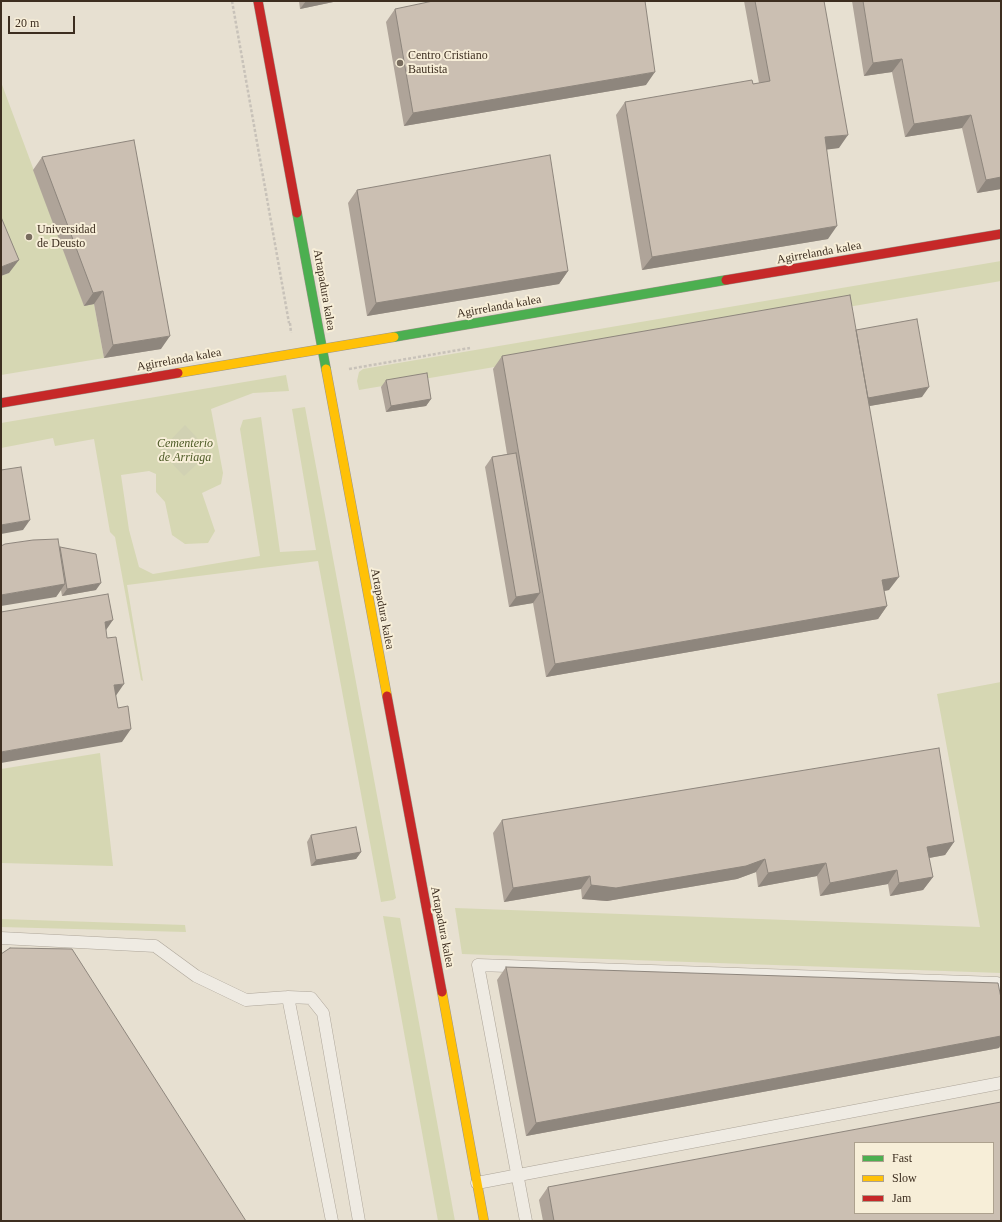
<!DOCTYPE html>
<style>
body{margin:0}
#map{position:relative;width:1002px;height:1222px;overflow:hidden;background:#e7e0d1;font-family:"Times New Roman",serif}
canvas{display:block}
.frame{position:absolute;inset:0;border:2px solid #3d2e20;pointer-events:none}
.legend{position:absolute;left:854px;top:1142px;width:140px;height:72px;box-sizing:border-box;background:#f7eed8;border:1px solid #ada18e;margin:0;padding:5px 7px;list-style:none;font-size:12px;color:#3d2e20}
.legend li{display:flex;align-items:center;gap:8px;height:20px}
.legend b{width:20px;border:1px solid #ada18e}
.scale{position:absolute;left:8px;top:16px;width:67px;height:18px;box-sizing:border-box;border:2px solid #3d2e20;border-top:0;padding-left:5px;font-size:12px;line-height:14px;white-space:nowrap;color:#3d2e20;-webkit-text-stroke:3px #f7eed8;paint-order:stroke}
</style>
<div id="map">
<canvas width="1002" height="1222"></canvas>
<div class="frame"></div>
<ul class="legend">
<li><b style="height:5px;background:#4caf50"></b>Fast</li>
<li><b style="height:5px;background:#ffc107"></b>Slow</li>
<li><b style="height:5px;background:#c62828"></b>Jam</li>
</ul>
<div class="scale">20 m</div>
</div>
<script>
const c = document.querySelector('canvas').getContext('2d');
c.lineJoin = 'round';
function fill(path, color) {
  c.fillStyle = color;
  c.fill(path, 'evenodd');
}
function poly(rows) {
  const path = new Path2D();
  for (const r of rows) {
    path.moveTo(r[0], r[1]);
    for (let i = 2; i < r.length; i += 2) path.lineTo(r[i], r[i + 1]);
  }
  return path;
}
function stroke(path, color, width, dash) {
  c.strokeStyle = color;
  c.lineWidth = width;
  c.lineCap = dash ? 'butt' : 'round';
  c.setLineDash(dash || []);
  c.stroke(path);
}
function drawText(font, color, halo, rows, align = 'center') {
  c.font = font + ' "Times New Roman",serif';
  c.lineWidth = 4;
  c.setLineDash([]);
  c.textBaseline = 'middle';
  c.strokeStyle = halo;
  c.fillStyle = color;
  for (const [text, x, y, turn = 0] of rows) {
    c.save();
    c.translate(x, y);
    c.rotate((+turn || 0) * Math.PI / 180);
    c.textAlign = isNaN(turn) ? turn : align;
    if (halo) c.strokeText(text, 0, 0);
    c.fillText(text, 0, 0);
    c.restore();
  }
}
fill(poly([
 [1,82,84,305,94,304,104,358,1,375,1,276,9,273,1,253],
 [1001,261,1001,281,359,390,357,381,359,372,363,369],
 [286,375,289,391,253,393,211,409,223,473,221,484,202,493,215,531,208,543,185,544,172,535,165,502,156,492,156,474,149,471,121,475,129,530,139,567,153,574,260,556,240,429,243,420,261,417,280,552,316,550,292,409,305,407,396,898,393,900,381,902,318,561,127,585,143,681,141,680,115,537,110,532,94,439,55,446,53,438,1,448,1,423],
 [1001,682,1001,973,462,954,455,908,980,927,937,694],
 [100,753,113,866,1,863,1,769],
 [383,916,400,918,455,1221,438,1221],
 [1,919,185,925,186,932,1,927]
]), '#d6d7b3');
fill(poly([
 [185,425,210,452,184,476,160,451]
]), '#d1d1b3');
const lane = poly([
 [1,938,155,946,196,976,246,1000,288,997],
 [477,1183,1001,1083],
 [332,1221,288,997,311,998,323,1013,359,1221],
 [526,1221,478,965,997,983,1001,1004]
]);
const fast = poly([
 [297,213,326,369],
 [394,337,726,280]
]);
const slow = poly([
 [326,369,387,696],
 [178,373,394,337],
 [442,992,484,1221]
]);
const jam = poly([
 [258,1,297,213],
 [726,280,1001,234],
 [1,403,178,373],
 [387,696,442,992]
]);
stroke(lane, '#ada599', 13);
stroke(fast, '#9c958a', 10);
stroke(slow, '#9c958a', 10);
stroke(jam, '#9c958a', 10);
stroke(poly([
 [232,1,289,323],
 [290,323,291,333],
 [349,369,470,348]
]), '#c8c2b9', 2.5, [3, 2]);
stroke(lane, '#efebe3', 12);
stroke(fast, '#4caf50', 9);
stroke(slow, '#ffc107', 9);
stroke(jam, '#c62828', 9);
fill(poly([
 [299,1,338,1,300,9],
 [744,1,824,1,839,148,827,149,828,239,642,270,616,115,625,102,759,83],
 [852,1,1001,1,1001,189,977,193,962,128,905,137,892,72,864,76],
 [395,9,646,85,404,126,386,22],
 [42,157,161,349,104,358,94,304,84,306,33,170],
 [357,190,568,271,559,284,367,316,348,203],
 [856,330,922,397,869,406,889,590,884,591,887,606,878,619,546,677,533,603,509,607,485,467,492,457,507,454,493,369,502,356],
 [386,380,431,399,426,406,386,412,381,387],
 [60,547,96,590,62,596,61,590,56,597,59,548],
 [502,820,954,842,945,855,929,858,933,877,923,890,890,896,888,884,820,896,817,876,758,887,756,872,737,879,607,901,582,899,581,889,504,902,493,833],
 [311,835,361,852,356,859,311,866,307,842],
 [506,967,1001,998,1001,1044,999,1048,526,1136,497,980],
 [548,1187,1001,1221,543,1221,539,1200]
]), '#afa499');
fill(poly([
 [306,1,338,1,300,9],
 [902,59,892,72,864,76,873,63],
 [655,72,646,85,404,126,413,113],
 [971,115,962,128,905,137,914,124],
 [848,135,839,148,816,151,825,137],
 [1001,177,1001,189,977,193,986,180],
 [837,226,828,239,642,270,652,257],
 [19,260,9,273,1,276,1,267],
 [568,271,559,284,367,316,376,303],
 [103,291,94,304,84,306,93,293],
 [170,336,161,349,104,358,113,345],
 [929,387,922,397,858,408,865,398],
 [431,399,426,406,386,412,391,406],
 [30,520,23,530,1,534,1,525],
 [899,577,889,590,873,593,882,580],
 [101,583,96,590,62,596,67,589],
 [65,584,56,597,1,606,1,595],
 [540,593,533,603,509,607,516,597],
 [887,606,878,619,546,677,555,664],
 [113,620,104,633,105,622],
 [124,684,115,697,114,685],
 [131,729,122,742,1,763,1,752],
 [954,842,945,855,918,860,927,847],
 [361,852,356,859,311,866,316,860],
 [765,859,756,872,737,879,607,901,582,899,591,885],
 [826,863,817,876,758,887,768,873],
 [897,870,888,884,820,896,830,883],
 [590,876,581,889,504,902,513,888],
 [933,877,923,890,890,896,899,883],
 [1001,1036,1001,1044,999,1048,526,1136,536,1123]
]), '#8e867d');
const building = poly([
 [433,1,645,1,655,72,413,113,395,9,433,1],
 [755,1,824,1,848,135,825,137,837,226,652,257,625,102,752,80,753,84,770,81,755,1],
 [863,1,1001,1,1001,177,986,180,971,115,914,124,902,59,873,63,863,1],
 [134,140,170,336,113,345,103,291,93,293,42,157,134,140],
 [550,155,568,271,376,303,357,190,550,155],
 [1,217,19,260,1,267,1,217],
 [850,295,899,577,882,580,887,606,555,664,502,356,850,295],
 [917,319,929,387,868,398,856,330,917,319],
 [427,373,431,399,391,406,386,380,427,373],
 [516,453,540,593,516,597,492,457,516,453],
 [21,467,30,520,1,525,1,470,21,467],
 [58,539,65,584,1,595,1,546,5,544,33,540,58,539],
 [60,547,96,554,101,583,67,589,60,547],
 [108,594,113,620,105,622,107,638,116,637,124,684,114,685,118,708,128,706,131,729,1,752,1,612,108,594],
 [939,748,954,842,927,847,933,877,899,883,897,870,830,883,826,863,768,873,765,859,746,866,616,888,591,885,590,876,513,888,502,820,939,748],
 [356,827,361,852,316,860,311,835,356,827],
 [10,948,72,949,246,1221,1,1221,1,954,10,948],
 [506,967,998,983,1001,998,1001,1036,536,1123,506,967],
 [1001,1102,1001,1221,554,1221,548,1187,1001,1102],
 [855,1143,993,1143,993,1213,855,1213,855,1143]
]);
fill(building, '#cbbfb2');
stroke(building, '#8e867d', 1);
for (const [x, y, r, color] of [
 [400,63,4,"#786c5e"],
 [29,237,4,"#786c5e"]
]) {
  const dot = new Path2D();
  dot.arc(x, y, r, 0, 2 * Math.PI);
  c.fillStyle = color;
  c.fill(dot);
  stroke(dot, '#f7eed8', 1.5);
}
drawText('12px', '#3d2e20', '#f7eed8', [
 ["Centro Cristiano",408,56],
 ["Bautista",408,70],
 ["Universidad",37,230],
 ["de Deusto",37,244]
], 'left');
drawText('12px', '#3d2e20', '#f7eed8', [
 ["Agirrelanda kalea",819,253,-10],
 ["Artapadura kalea",324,290,80],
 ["Agirrelanda kalea",499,307,-10],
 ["Agirrelanda kalea",179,360,-10],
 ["Artapadura kalea",382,609,79],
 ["Artapadura kalea",442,927,79]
]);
drawText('italic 12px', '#4d5a26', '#f7eed8', [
 ["Cementerio",185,444],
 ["de Arriaga",185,458]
]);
</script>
